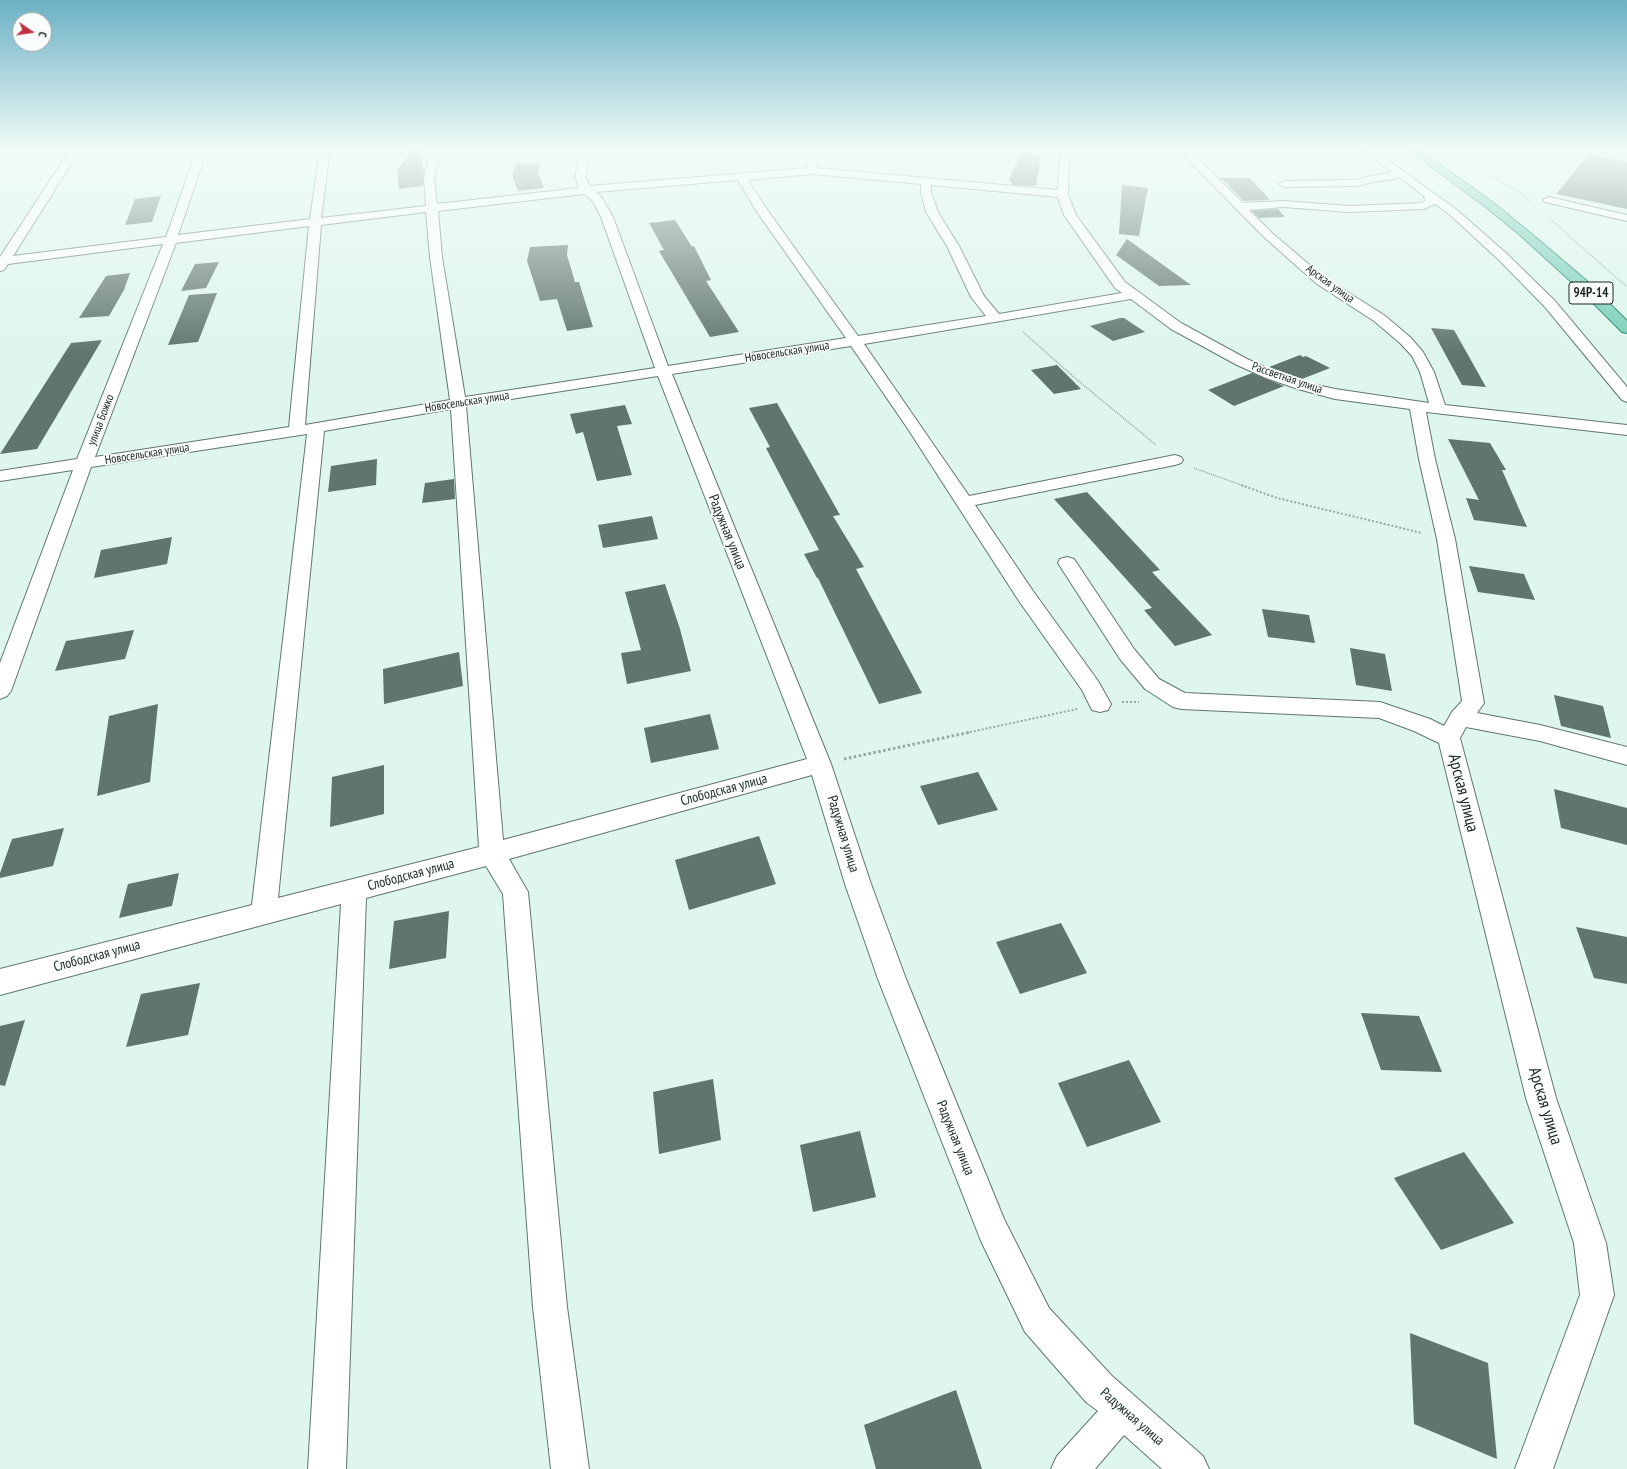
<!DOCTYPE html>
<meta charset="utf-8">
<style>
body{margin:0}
#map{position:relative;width:1627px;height:1469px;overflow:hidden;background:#def6ed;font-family:"PT Sans Narrow",sans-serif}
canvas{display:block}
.north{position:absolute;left:12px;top:12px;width:40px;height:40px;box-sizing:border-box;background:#f9fefc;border:1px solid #a1a8a5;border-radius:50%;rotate:103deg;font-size:11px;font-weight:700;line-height:16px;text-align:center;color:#1d2622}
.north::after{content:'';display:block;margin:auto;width:14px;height:18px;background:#c13140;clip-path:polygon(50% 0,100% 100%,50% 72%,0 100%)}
</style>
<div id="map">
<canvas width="1627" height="1469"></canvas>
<div class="north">С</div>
</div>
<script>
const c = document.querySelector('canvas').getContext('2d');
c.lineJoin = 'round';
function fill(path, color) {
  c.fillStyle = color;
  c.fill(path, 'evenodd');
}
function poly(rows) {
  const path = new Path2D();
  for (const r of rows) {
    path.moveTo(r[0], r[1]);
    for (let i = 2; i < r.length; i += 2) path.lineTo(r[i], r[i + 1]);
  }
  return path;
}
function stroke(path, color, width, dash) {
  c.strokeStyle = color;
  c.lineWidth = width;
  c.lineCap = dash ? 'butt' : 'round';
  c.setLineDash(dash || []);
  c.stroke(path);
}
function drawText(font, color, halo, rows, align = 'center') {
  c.font = font + ' "PT Sans Narrow",sans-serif';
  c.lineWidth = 3.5;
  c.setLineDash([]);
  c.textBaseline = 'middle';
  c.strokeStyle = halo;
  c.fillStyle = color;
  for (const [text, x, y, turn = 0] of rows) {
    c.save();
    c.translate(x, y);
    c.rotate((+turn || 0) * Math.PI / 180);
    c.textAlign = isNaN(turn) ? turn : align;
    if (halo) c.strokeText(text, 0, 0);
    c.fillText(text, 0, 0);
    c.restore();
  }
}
fill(poly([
 [413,150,419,150,424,173,423,186,399,189,397,170],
 [1021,153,1041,156,1036,186,1014,185,1009,180],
 [1589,154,1627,162,1627,209,1556,194],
 [516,163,541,163,538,173,544,188,518,191,512,175],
 [1221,178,1250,178,1270,200,1244,201],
 [1122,185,1148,188,1139,236,1119,234],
 [161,196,152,222,125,225,135,199],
 [1278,209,1285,217,1259,218,1252,211],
 [675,220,692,247,694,246,711,280,706,281,739,332,710,337,659,251,664,250,649,223],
 [1127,239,1191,285,1159,286,1116,255],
 [568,245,567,255,575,282,579,282,593,327,567,331,557,299,540,301,527,261,530,247],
 [219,262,206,288,181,291,195,264],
 [130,273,124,290,109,316,79,318,106,276],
 [217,293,198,342,168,345,189,295],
 [1120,318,1124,318,1145,332,1113,341,1090,326],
 [1431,328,1454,330,1486,387,1462,385],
 [102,340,37,449,0,454,71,343],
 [1300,355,1303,357,1306,356,1330,368,1302,379,1269,367],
 [1057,365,1081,389,1054,394,1031,370],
 [1252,373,1284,386,1234,406,1208,390],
 [777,403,840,515,833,516,864,567,856,569,922,693,879,704,818,578,817,578,804,554,819,550,766,448,770,447,749,408],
 [625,405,632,424,617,426,632,475,597,481,583,432,576,434,570,414],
 [1448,439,1490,443,1506,470,1502,470,1527,527,1474,520,1466,498,1479,500],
 [377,459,376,485,328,492,331,466],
 [454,479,455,499,422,503,425,483],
 [1087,492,1160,570,1152,572,1212,635,1175,646,1144,610,1152,608,1054,499],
 [652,516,658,539,603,548,598,525],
 [172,537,167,564,94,578,101,550],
 [1469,566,1524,574,1535,600,1478,592],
 [665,584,680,629,691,671,627,684,621,653,641,650,625,592],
 [1262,609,1309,615,1315,643,1268,637],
 [134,630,125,659,55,671,66,641],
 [1350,648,1385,654,1392,691,1356,685],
 [459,652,463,686,384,704,383,669],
 [1554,695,1603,706,1611,738,1561,726],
 [158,704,150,782,97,796,109,716],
 [710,714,719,749,651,763,644,728],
 [384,765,384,814,330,827,332,777],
 [978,772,998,810,938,825,920,786],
 [1554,789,1627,808,1627,845,1561,828],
 [64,828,53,866,0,878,0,873,12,839],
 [759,836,776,884,689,910,675,860],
 [179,873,172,906,119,918,128,884],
 [449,911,446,958,389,969,394,921],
 [1061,923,1087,973,1020,994,996,942],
 [1576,927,1627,937,1627,984,1594,978],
 [200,983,188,1035,126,1047,141,994],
 [1361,1013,1419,1016,1442,1072,1381,1070],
 [25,1020,5,1086,0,1085,0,1026],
 [1129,1060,1161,1122,1087,1147,1058,1083],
 [713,1079,721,1140,659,1154,653,1092],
 [860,1131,876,1197,813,1212,800,1145],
 [1464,1152,1514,1223,1441,1250,1394,1178],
 [1410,1333,1488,1363,1497,1459,1414,1424],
 [956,1390,982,1469,876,1469,864,1425]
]), '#60756d');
const minor = poly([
 [70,150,80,150,13,256,166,237,197,150,207,150,178,235,310,219,320,150,330,150,321,218,426,206,424,178,430,154,433,150,444,150,440,155,434,178,437,204,579,188,575,177,581,150,591,150,585,177,590,186,807,168,807,164,816,150,826,150,817,164,817,168,1058,190,1059,166,1062,150,1072,150,1069,166,1068,194,1076,215,1125,282,1181,323,1247,359,1276,372,1308,383,1335,389,1429,403,1420,372,1412,356,1400,343,1374,321,1317,284,1264,237,1193,165,1184,154,1183,150,1193,150,1194,153,1201,161,1243,203,1283,201,1349,206,1422,203,1425,201,1424,196,1399,177,1394,179,1372,182,1358,186,1284,187,1279,184,1284,181,1357,180,1371,176,1390,173,1391,171,1362,150,1374,150,1457,210,1507,254,1555,301,1627,387,1627,402,1622,400,1545,307,1499,260,1449,214,1435,204,1424,209,1349,212,1283,207,1249,210,1272,233,1325,278,1384,315,1410,337,1423,352,1434,372,1445,405,1627,425,1627,435,1426,412,1435,459,1455,539,1484,703,1477,713,1540,725,1627,747,1627,765,1540,741,1466,727,1460,738,1556,1098,1606,1243,1614,1295,1553,1469,1515,1469,1580,1295,1574,1243,1526,1098,1439,743,1414,731,1379,718,1181,709,1173,707,1145,689,1120,659,1058,563,1060,559,1067,557,1074,559,1134,649,1159,679,1185,693,1380,702,1430,719,1444,726,1452,712,1462,701,1437,539,1419,459,1410,409,1335,399,1298,389,1266,378,1237,365,1171,329,1131,299,864,344,969,496,1175,455,1181,457,1183,460,1181,463,1175,465,975,505,1033,591,1098,681,1111,704,1108,710,1100,712,1092,710,1082,690,1019,601,908,429,851,346,672,374,831,764,871,884,906,979,1004,1219,1049,1308,1112,1376,1203,1456,1209,1469,1162,1469,1124,1435,1095,1469,1051,1469,1057,1456,1098,1411,1086,1402,1025,1332,981,1241,878,979,845,884,812,775,509,859,528,892,567,1307,589,1469,551,1469,533,1307,503,894,486,866,366,898,346,1469,308,1469,341,904,0,995,0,969,252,905,307,434,91,467,11,691,7,696,0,699,0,663,73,470,0,481,0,471,77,459,163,244,8,264,4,270,0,271,0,257,70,150],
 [812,174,921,184,921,192,926,212,947,246,971,297,986,316,858,336,768,211,748,180,812,174],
 [738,180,757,212,846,338,668,366,613,217,602,198,596,192,738,180],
 [931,185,1058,197,1064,215,1115,288,1122,293,999,314,984,296,959,246,938,212,931,192,931,185],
 [584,194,592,200,601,217,655,368,465,397,442,257,438,211,584,194],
 [426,212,430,257,450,400,305,425,321,225,426,212],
 [309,226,289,427,95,457,176,243,309,226],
 [658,376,807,759,503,840,466,406,658,376],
 [451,409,479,847,278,898,324,431,451,409],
 [1605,150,1627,150,1627,156,1606,152,1605,150],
 [1549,197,1627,215,1627,221,1545,202,1543,200,1549,197]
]);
const major = poly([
 [1409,150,1420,150,1495,204,1528,231,1587,281,1627,321,1627,333,1622,332,1577,287,1520,235,1487,208,1409,150]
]);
stroke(minor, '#60756d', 2);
stroke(major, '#1b7c64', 2);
stroke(poly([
 [1448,150,1523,195,1530,202],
 [1549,218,1627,287],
 [1023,332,1075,378,1156,445],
 [1194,468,1244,486]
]), '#96a8a1', 1.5, [1, 1]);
stroke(poly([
 [1241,485,1277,498,1422,533],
 [1122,702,1139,702],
 [966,733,1077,709]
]), '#96a8a1', 2, [2, 2]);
stroke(poly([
 [844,759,971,732]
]), '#96a8a1', 3, [2.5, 2.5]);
fill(minor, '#fff');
fill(major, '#76cdb7');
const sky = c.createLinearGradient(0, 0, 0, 355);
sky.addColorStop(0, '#6bb0c4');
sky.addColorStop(0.42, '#f0fbf7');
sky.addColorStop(1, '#f0fbf700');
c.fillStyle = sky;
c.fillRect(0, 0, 1627, 355);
drawText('12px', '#1d2622', '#f9fefc', [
 ["Арская улица",1330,284,36],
 ["Новосельская улица",787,352,-9],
 ["Рассветная улица",1287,378,19],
 ["Новосельская улица",467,402,-9],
 ["улица Божко",101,420,-69],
 ["Новосельская улица",147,454,-9]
]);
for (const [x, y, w] of [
 [1591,293,44]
]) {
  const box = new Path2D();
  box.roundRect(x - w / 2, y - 11, w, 22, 3);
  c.fillStyle = '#f9fefc';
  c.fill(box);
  stroke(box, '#1d2622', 1);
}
drawText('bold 13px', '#1d2622', null, [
 ["94Р-14",1591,293]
]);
drawText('14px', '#1d2622', '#f9fefc', [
 ["Радужная улица",727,532,68],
 ["Слободская улица",724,790,-15],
 ["Радужная улица",843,834,73],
 ["Слободская улица",411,875,-15],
 ["Слободская улица",97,956,-15],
 ["Радужная улица",955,1138,68],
 ["Радужная улица",1132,1417,41]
]);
drawText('17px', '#1d2622', '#f9fefc', [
 ["Арская улица",1463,793,76],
 ["Арская улица",1545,1106,73]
]);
</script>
